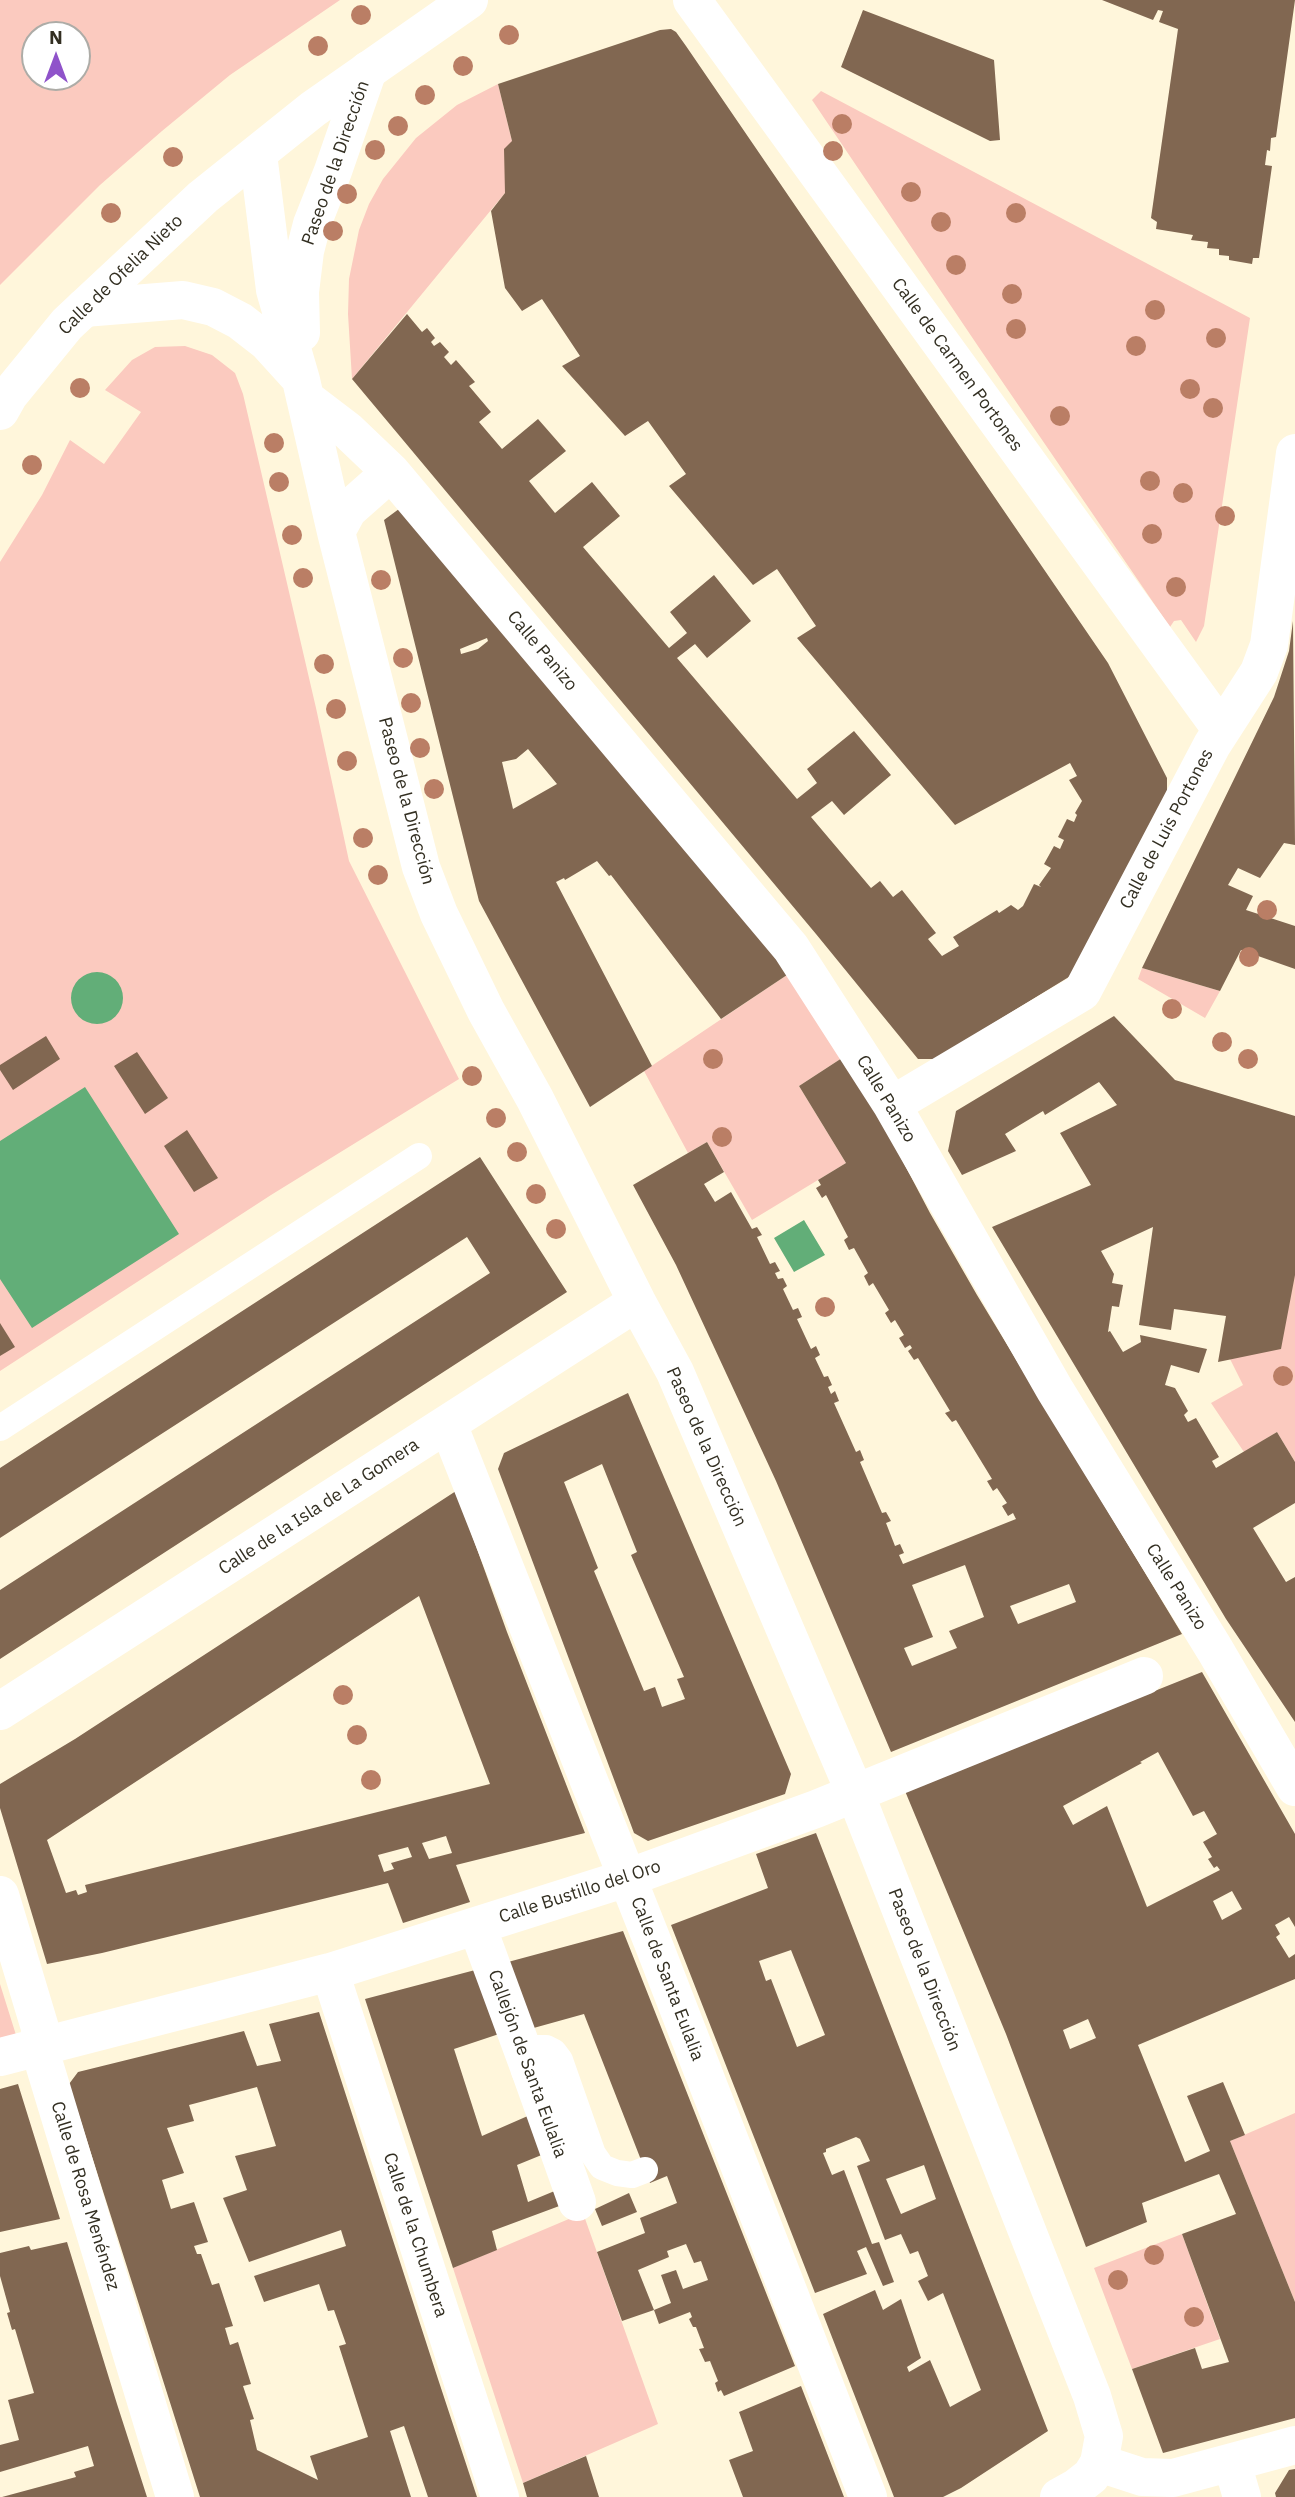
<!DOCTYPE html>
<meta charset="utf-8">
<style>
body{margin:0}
#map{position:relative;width:1295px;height:2497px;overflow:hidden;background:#fff6db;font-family:"IBM Plex Sans",sans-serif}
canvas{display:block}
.north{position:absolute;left:21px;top:21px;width:70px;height:70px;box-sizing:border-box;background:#fff;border:2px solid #adaca7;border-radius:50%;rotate:0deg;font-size:19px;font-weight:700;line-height:28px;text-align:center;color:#332f22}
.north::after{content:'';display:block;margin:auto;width:24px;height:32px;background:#8f53ca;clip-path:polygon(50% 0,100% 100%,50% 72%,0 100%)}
</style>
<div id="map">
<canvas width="1295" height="2497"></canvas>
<div class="north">N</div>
</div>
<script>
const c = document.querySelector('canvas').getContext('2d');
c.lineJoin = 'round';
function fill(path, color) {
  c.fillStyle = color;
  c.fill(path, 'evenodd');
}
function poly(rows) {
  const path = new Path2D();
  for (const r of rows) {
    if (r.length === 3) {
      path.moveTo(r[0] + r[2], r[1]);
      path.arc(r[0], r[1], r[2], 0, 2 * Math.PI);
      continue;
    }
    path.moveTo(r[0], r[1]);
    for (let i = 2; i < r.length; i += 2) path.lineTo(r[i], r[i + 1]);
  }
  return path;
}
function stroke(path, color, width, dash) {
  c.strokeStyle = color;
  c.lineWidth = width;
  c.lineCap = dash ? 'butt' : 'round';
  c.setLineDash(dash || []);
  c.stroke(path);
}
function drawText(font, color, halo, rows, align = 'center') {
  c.font = font + ' "IBM Plex Sans",sans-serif';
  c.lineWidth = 7;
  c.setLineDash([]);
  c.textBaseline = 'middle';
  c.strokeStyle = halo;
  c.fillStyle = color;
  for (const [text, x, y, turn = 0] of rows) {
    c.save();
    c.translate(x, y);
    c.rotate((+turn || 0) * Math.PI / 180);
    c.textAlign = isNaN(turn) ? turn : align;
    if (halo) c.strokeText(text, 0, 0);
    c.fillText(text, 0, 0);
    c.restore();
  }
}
fill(poly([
 [0,0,340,0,230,75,162,131,100,185,0,285],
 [77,35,77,77,35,77,35,35],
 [498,84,512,141,505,193,352,379,348,314,349,279,359,230,369,204,383,179,416,138,457,105],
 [821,91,1250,318,1204,626,1196,642,1181,620,1174,621,1170,627,982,352,812,100],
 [185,346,212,355,235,373,243,394,316,708,349,861,459,1079,271,1195,0,1371,0,562,42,495,70,440,104,464,141,412,105,390,132,360,155,347],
 [1142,968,1220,991,1205,1018,1138,979],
 [790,973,842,1058,799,1086,846,1163,752,1220,707,1142,688,1153,644,1071],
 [1293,1275,1295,1275,1295,1462,1277,1432,1244,1452,1211,1403,1243,1385,1230,1359],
 [0,1984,16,2035,0,2039],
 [1295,2113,1295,2302,1230,2141],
 [583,2213,658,2424,523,2483,453,2268],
 [1182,2234,1220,2339,1132,2369,1094,2268]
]), '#fbcabf');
fill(poly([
 [97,998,26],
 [85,1087,179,1234,32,1328,0,1279,0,1141],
 [804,1220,825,1255,794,1272,774,1238]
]), '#62ae78');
fill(poly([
 [1102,0,1295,0,1276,137,1271,138,1270,151,1267,150,1265,165,1272,166,1259,258,1253,258,1252,264,1229,260,1229,256,1219,255,1219,249,1207,248,1208,242,1191,240,1193,235,1156,229,1157,222,1151,218,1178,29,1159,22,1163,11,1158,10,1153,20],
 [863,10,994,60,1000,140,990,141,841,67],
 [671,29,676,32,686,46,1108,663,1167,778,1167,794,1077,972,935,1059,918,1059,816,934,352,379,407,314,422,332,427,328,435,338,431,342,434,346,440,342,449,352,444,357,451,365,456,360,475,382,469,386,491,412,479,422,502,449,538,419,566,451,529,481,555,513,592,482,620,516,583,547,669,648,687,633,670,612,714,575,751,621,707,658,695,644,677,658,797,799,817,783,807,769,854,731,891,775,844,815,832,801,811,817,871,888,880,881,893,897,902,890,936,933,928,939,942,956,959,946,953,937,997,910,999,913,1011,905,1018,910,1023,906,1034,884,1041,887,1039,885,1051,868,1044,864,1054,846,1060,849,1064,840,1058,837,1067,819,1074,822,1077,815,1075,813,1082,801,1069,780,1077,776,1070,763,955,825,797,638,816,626,777,569,753,585,669,486,686,474,648,421,625,436,562,366,580,356,542,299,522,311,505,288,491,211,505,193,504,149,512,141,498,84,660,30],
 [403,506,790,973,721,1019,611,875,609,876,597,861,565,880,564,878,556,882,652,1066,590,1107,479,901,384,520],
 [487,638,488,641,478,649,461,654,460,649],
 [528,749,557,784,513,809,502,762,516,759],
 [1293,621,1295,845,1284,843,1260,878,1238,868,1228,885,1253,896,1246,910,1295,926,1295,969,1241,950,1220,991,1142,968,1274,697,1289,651],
 [1114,1016,1175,1080,1295,1116,1295,1275,1281,1349,1218,1362,1226,1316,1174,1309,1171,1330,1139,1325,1153,1227,1101,1251,1114,1274,1112,1283,1123,1285,1119,1307,1112,1306,1108,1332,1110,1331,1123,1352,1141,1342,1140,1335,1207,1349,1199,1373,1171,1365,1165,1385,1175,1388,1188,1411,1184,1415,1188,1422,1196,1418,1219,1457,1212,1461,1216,1468,1277,1432,1295,1462,1295,1503,1253,1528,1286,1582,1295,1577,1295,1722,1226,1619,992,1227,1091,1185,1060,1133,1117,1105,1099,1082,1045,1115,1043,1111,1005,1134,1016,1151,962,1175,948,1151,956,1111],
 [46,1036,60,1059,13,1090,0,1070,0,1065],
 [137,1052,168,1098,145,1114,114,1066],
 [842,1058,889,1135,930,1213,977,1295,1182,1634,891,1752,776,1481,676,1265,633,1185,707,1142,724,1172,704,1184,715,1202,731,1192,752,1229,757,1227,762,1235,757,1237,770,1264,775,1262,780,1271,775,1273,778,1279,783,1278,787,1286,783,1289,793,1310,798,1308,802,1317,797,1319,811,1349,816,1346,820,1355,815,1358,824,1377,828,1376,832,1385,828,1387,831,1394,835,1391,839,1401,834,1403,856,1452,860,1450,864,1460,860,1462,882,1513,886,1512,891,1521,886,1523,895,1546,900,1544,904,1553,899,1555,903,1564,1016,1519,1013,1513,1008,1516,1002,1506,1007,1503,997,1488,993,1491,987,1481,992,1479,956,1420,952,1422,945,1413,950,1411,918,1358,914,1360,908,1351,912,1348,910,1345,905,1348,899,1338,904,1335,895,1320,891,1323,885,1313,889,1310,873,1283,869,1286,864,1276,868,1273,854,1248,849,1250,844,1240,848,1237,826,1195,822,1198,816,1188,821,1185,818,1180,846,1163,799,1086],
 [965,1565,984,1617,949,1631,957,1648,912,1666,904,1648,933,1637,912,1585],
 [1069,1584,1076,1602,1018,1624,1010,1606],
 [187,1130,218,1178,194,1192,164,1146],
 [480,1157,567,1292,0,1659,0,1590,490,1273,467,1237,0,1538,0,1468],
 [0,1323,15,1347,0,1356],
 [628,1393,791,1774,785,1794,648,1841,634,1833,498,1469,504,1453],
 [602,1464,637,1552,631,1555,684,1677,677,1679,685,1699,662,1707,655,1687,644,1691,594,1571,598,1568,564,1482],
 [456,1491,507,1632,585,1833,456,1865,470,1902,403,1923,388,1883,102,1953,47,1964,0,1808,0,1784,75,1739],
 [419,1596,490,1784,85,1885,87,1892,78,1895,76,1890,66,1893,47,1840],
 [446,1836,452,1853,429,1859,422,1843],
 [408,1847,412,1857,391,1863,394,1869,384,1872,378,1855],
 [1202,1672,1295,1834,1295,1927,1289,1917,1275,1925,1280,1934,1276,1937,1289,1958,1295,1954,1295,1979,1138,2045,1185,2162,1210,2151,1187,2096,1223,2082,1245,2135,1230,2141,1295,2302,1295,2418,1163,2453,1132,2369,1195,2348,1202,2369,1229,2362,1182,2234,1236,2214,1219,2174,1142,2203,1147,2222,1086,2247,1006,2034,905,1791],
 [1158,1752,1193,1816,1204,1811,1217,1834,1203,1842,1212,1857,1208,1859,1214,1868,1217,1866,1220,1870,1147,1907,1107,1806,1073,1825,1063,1806,1142,1763,1140,1762],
 [1232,1891,1242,1909,1222,1920,1213,1901],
 [1088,2019,1096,2038,1070,2049,1063,2030],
 [816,1833,1048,2431,961,2488,943,2497,894,2497,823,2314,875,2290,883,2310,901,2299,921,2358,907,2367,909,2372,930,2360,950,2407,981,2390,943,2293,928,2301,918,2281,928,2276,918,2251,910,2254,901,2234,885,2240,857,2166,870,2161,860,2139,856,2137,826,2149,826,2152,823,2153,832,2175,844,2170,872,2244,879,2242,894,2282,883,2286,866,2247,857,2251,867,2274,815,2293,671,1925,768,1888,756,1854],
 [791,1950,825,2035,797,2047,771,1979,766,1981,759,1961],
 [924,2165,936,2199,901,2214,886,2179],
 [623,1931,795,2366,724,2396,721,2390,718,2392,715,2383,718,2381,710,2361,705,2362,699,2349,704,2348,696,2327,693,2327,689,2319,692,2317,690,2312,659,2324,654,2310,671,2303,661,2275,676,2270,683,2289,708,2280,701,2261,694,2263,686,2244,667,2251,669,2257,638,2270,654,2310,622,2321,597,2252,645,2233,640,2218,677,2203,667,2176,650,2183,584,2014,530,2029,508,1962],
 [479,1969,502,2033,454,2049,482,2136,530,2115,544,2154,517,2165,528,2202,557,2190,562,2205,492,2231,497,2250,453,2268,365,1999],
 [319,2012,438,2379,477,2497,428,2497,404,2426,390,2431,411,2497,200,2497,69,2084,78,2072,244,2031,257,2066,281,2061,269,2024],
 [257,2087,276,2146,235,2156,247,2190,223,2198,249,2262,341,2230,346,2246,254,2276,264,2302,319,2284,328,2311,334,2310,346,2344,339,2346,368,2437,310,2456,318,2480,257,2450,250,2420,254,2419,243,2386,251,2384,238,2342,230,2345,225,2328,233,2326,219,2283,212,2285,201,2254,197,2254,194,2246,208,2242,194,2202,171,2209,162,2180,184,2173,167,2128,194,2121,189,2105],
 [18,2084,60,2219,0,2232,0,2089],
 [629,2193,637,2212,602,2226,595,2209],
 [67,2242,117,2404,147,2497,2,2497,76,2477,74,2472,94,2466,88,2446,0,2472,0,2445,19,2440,8,2400,34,2393,15,2329,12,2330,7,2313,10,2312,0,2276,0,2253,29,2246,31,2250],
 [801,2386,844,2497,743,2497,729,2460,753,2451,739,2412],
 [586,2456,599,2497,527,2497,523,2483],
 [1295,2469,1295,2497,1276,2497,1275,2493,1289,2470]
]), '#816751');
stroke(poly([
 [0,1428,419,1156],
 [523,2053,537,2048,546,2048,554,2052,560,2060,593,2154,602,2167,617,2173,632,2175,645,2170]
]), '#fff', 26);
stroke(poly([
 [530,2070,577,2202]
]), '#fff', 38);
stroke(poly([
 [692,0,1221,729],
 [258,154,275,290,301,380,336,532,421,867,439,914,486,1011,535,1099,637,1302,675,1372,855,1793,1092,2396,1104,2436,1099,2463,1091,2476,1077,2487,1059,2497],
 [84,308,183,300,213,307,240,321,267,342,297,375],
 [301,333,300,292,305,251,312,224,333,171,368,70],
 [305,398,347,430,391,472,791,948,892,1105,1055,1390,1215,1650,1295,1787],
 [336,532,348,510,391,472],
 [892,1105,1082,992,1212,745,1259,672,1269,645,1295,453],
 [448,1424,655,1948,868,2497],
 [0,1711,637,1302],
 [0,1895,40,2028,39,2047,175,2497],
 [477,1926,530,2070],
 [330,1972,500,2497],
 [0,2057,330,1972,627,1878,816,1809,1144,1676],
 [1099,2463,1142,2477,1173,2478,1295,2445],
 [1232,2463,1242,2497]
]), '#fff', 38);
stroke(poly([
 [0,411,9,395,67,324,203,197,313,109,469,0]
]), '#fff', 38);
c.fillStyle = '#ba7e65';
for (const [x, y] of [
 [361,15],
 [509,35],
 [318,46],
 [463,66],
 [425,95],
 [842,124],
 [398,126],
 [375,150],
 [833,151],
 [173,157],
 [911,192],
 [347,194],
 [111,213],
 [1016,213],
 [941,222],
 [333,231],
 [956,265],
 [1012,294],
 [1155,310],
 [1016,329],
 [1216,338],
 [1136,346],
 [80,388],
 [1190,389],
 [1213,408],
 [1060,416],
 [274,443],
 [32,465],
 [1150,481],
 [279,482],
 [1183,493],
 [1225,516],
 [1152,534],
 [292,535],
 [303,578],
 [381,580],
 [1176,587],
 [403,658],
 [324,664],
 [411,703],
 [336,709],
 [420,748],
 [347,761],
 [434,789],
 [363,838],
 [378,875],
 [1267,910],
 [1249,957],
 [1172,1009],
 [1222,1042],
 [713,1059],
 [1248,1059],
 [472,1076],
 [496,1118],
 [722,1137],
 [517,1152],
 [536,1194],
 [556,1229],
 [825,1307],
 [1283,1376],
 [343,1695],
 [357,1735],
 [371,1780],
 [1154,2255],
 [1118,2280],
 [1194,2317]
]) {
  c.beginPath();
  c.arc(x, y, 10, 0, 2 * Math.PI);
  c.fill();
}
drawText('18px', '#332f22', '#fff', [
 ["Paseo de la Dirección",336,163,-71],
 ["Calle de Ofelia Nieto",121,275,-44],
 ["Calle de Carmen Portones",957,365,54],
 ["Calle Panizo",542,651,50],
 ["Paseo de la Dirección",406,801,75],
 ["Calle de Luis Portones",1167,829,-62],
 ["Calle Panizo",886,1099,59],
 ["Paseo de la Dirección",706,1447,66],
 ["Calle de la Isla de La Gomera",319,1507,-33],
 ["Calle Panizo",1176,1587,58],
 ["Calle Bustillo del Oro",580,1892,-18],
 ["Paseo de la Dirección",924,1970,69],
 ["Calle de Santa Eulalia",667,1979,69],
 ["Callejón de Santa Eulalia",527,2064,70],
 ["Calle de Rosa Menéndez",85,2196,73],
 ["Calle de la Chumbera",415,2235,72]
]);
</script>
